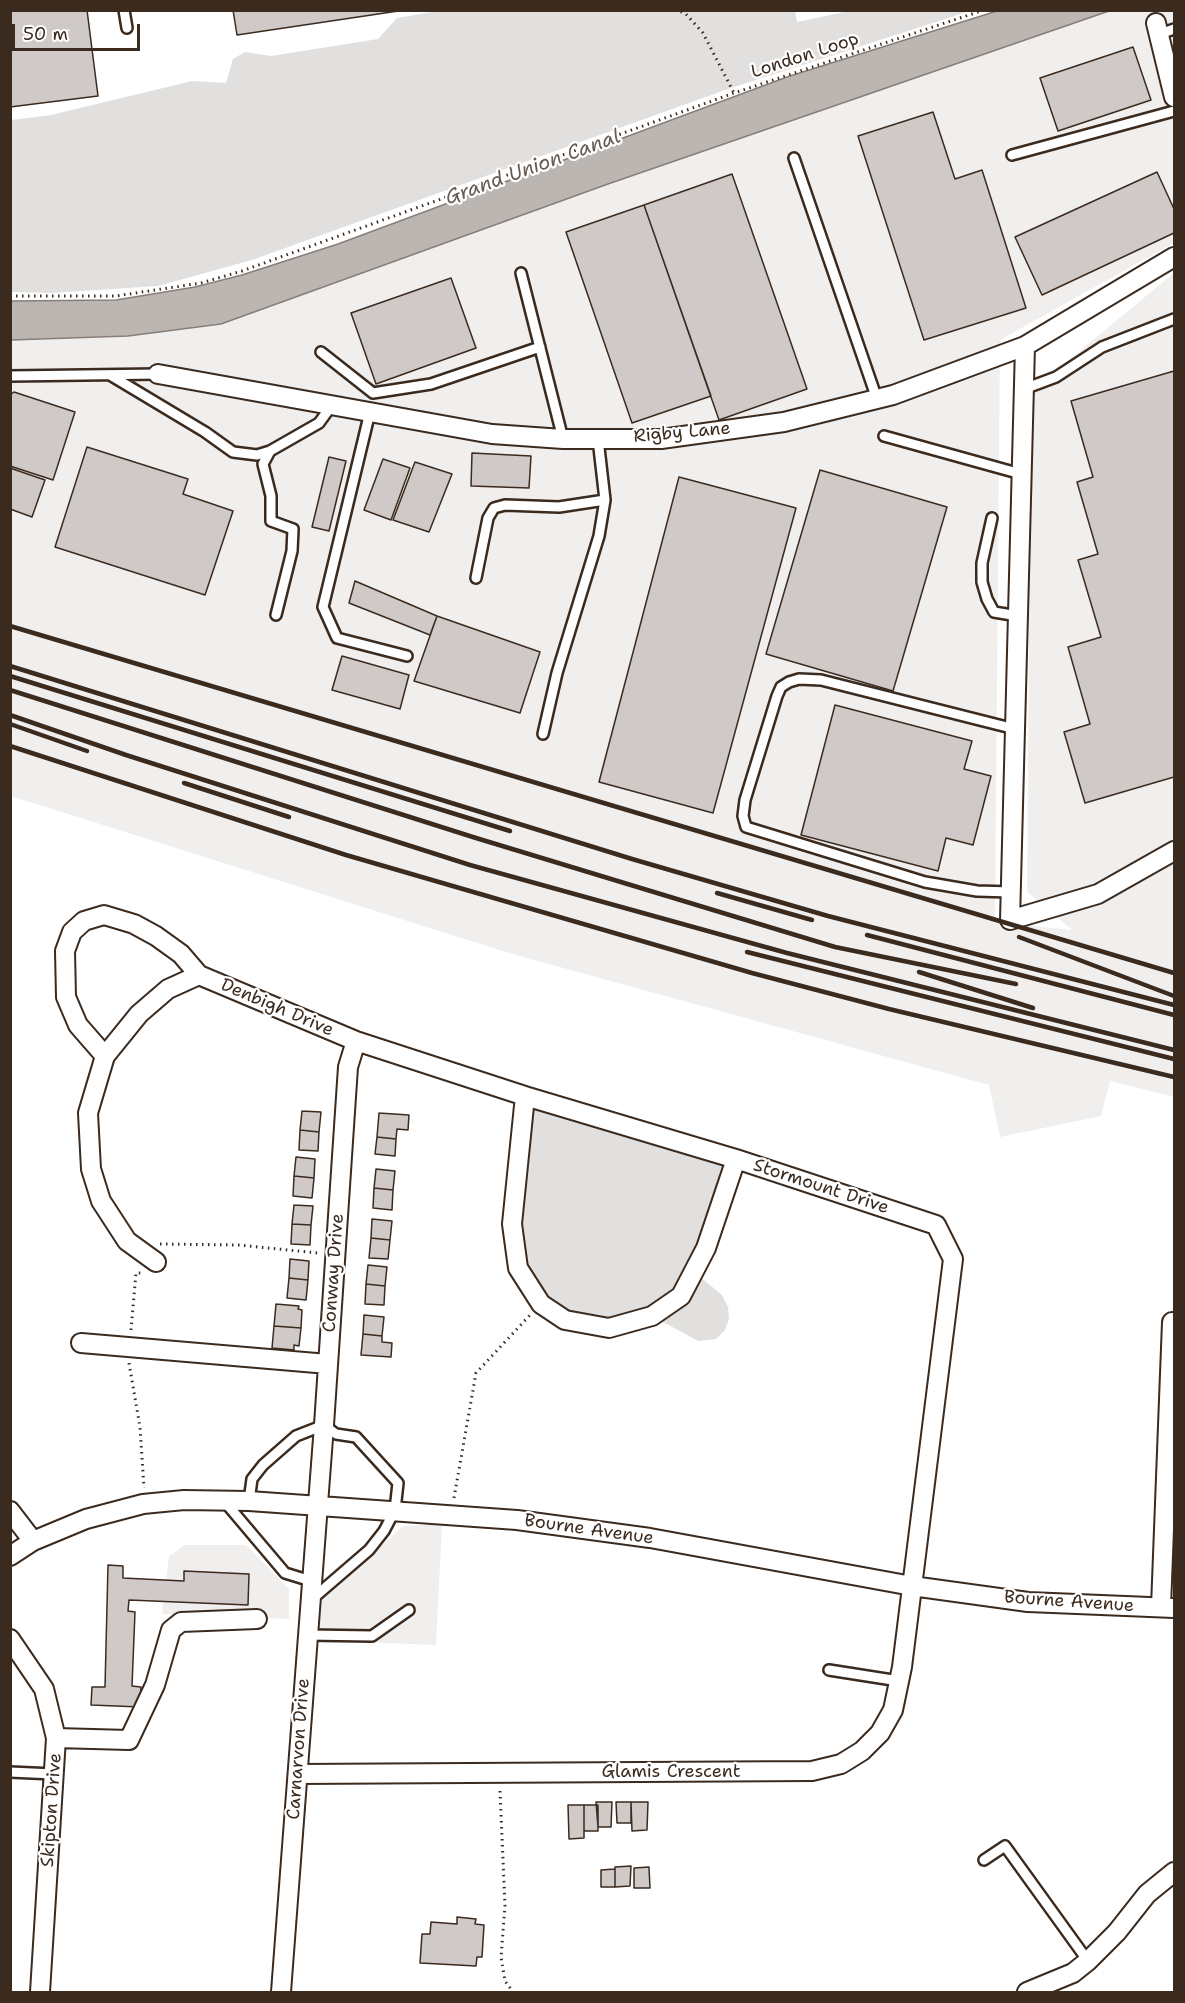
<!DOCTYPE html>
<style>
body{margin:0}
#map{position:relative;width:1185px;height:2003px;overflow:hidden;background:#fff;font-family:"Shantell Sans",sans-serif}
canvas{display:block}
.frame{position:absolute;inset:0;border:12px solid #3b2a1e;pointer-events:none}
.scale{position:absolute;left:12px;top:24px;width:128px;height:27px;box-sizing:border-box;border:3px solid #3b2a1e;border-top:0;padding-left:8px;font-size:18px;line-height:21px;white-space:nowrap;color:#3b2a1e;-webkit-text-stroke:4px #fff;paint-order:stroke}
</style>
<div id="map">
<canvas width="1185" height="2003"></canvas>
<div class="frame"></div>
<div class="scale">50 m</div>
</div>
<script>
const c = document.querySelector('canvas').getContext('2d');
c.lineJoin = 'round';
function fill(path, color) {
  c.fillStyle = color;
  c.fill(path, 'evenodd');
}
function poly(rows) {
  const path = new Path2D();
  for (const r of rows) {
    path.moveTo(r[0], r[1]);
    for (let i = 2; i < r.length; i += 2) path.lineTo(r[i], r[i + 1]);
  }
  return path;
}
function stroke(path, color, width, dash) {
  c.strokeStyle = color;
  c.lineWidth = width;
  c.lineCap = dash ? 'butt' : 'round';
  c.setLineDash(dash || []);
  c.stroke(path);
}
function drawText(font, color, halo, rows, align = 'center') {
  c.font = font + ' "Shantell Sans",sans-serif';
  c.lineWidth = 4.5;
  c.setLineDash([]);
  c.textBaseline = 'middle';
  c.strokeStyle = halo;
  c.fillStyle = color;
  for (const [text, x, y, turn = 0] of rows) {
    c.save();
    c.translate(x, y);
    c.rotate((+turn || 0) * Math.PI / 180);
    c.textAlign = isNaN(turn) ? turn : align;
    if (halo) c.strokeText(text, 0, 0);
    c.fillText(text, 0, 0);
    c.restore();
  }
}
fill(poly([
 [1109,11,1174,11,1174,243,1000,340,995,922,1072,930,1027,892,1031,391,1174,273,1174,1097,1110,1081,1101,1116,1000,1137,989,1085,509,953,11,796,11,340,128,336,221,324,608,184],
 [442,1524,436,1645,311,1640,316,1604,403,1526],
 [185,1545,246,1545,289,1589,289,1619,162,1614,169,1556]
]), '#f1efee');
fill(poly([
 [795,11,797,22,849,11,970,11,728,89,252,260,158,286,52,293,11,292,11,120,51,115,192,81,226,83,233,59,245,52,271,56,378,39,397,18,438,11],
 [525,1096,736,1159,693,1271,722,1295,728,1307,729,1319,725,1330,716,1339,698,1341,652,1316,609,1328,565,1320,518,1268]
]), '#e2e0de');
const water = poly([
 [997,11,1109,11,608,184,221,324,128,336,11,340,11,301,116,300,195,287,242,275,338,244,787,77,997,11]
]);
fill(water, '#bcb6b3');
stroke(water, '#887e77', 1.5);
const building = poly([
 [10,10,87,10,98,96,10,107,10,10],
 [233,10,405,10,237,35,233,10],
 [1133,47,1151,100,1058,131,1040,78,1133,47],
 [933,112,955,179,982,170,1026,308,924,340,858,136,933,112],
 [1157,172,1174,209,1174,233,1042,295,1015,237,1157,172],
 [732,174,807,389,719,420,644,205,732,174],
 [644,205,711,396,632,423,566,232,644,205],
 [451,278,476,348,376,384,351,313,451,278],
 [1174,371,1174,777,1085,803,1064,732,1090,724,1068,647,1101,637,1078,560,1098,554,1077,482,1093,477,1071,401,1174,371],
 [14,392,75,412,53,480,10,466,10,395,14,392],
 [87,447,188,479,183,494,233,511,205,595,55,547,87,447],
 [472,453,531,456,529,488,471,486,472,453],
 [329,457,346,461,329,531,312,527,329,457],
 [383,459,410,468,391,520,364,510,383,459],
 [415,462,452,474,429,532,393,520,415,462],
 [10,468,45,480,32,517,10,509,10,468],
 [820,470,947,507,893,691,766,654,820,470],
 [679,477,796,508,713,813,599,782,679,477],
 [355,581,437,616,430,635,349,603,355,581],
 [437,616,540,652,520,713,414,681,437,616],
 [342,656,409,675,400,709,332,690,342,656],
 [835,705,972,741,964,769,991,776,973,845,946,838,938,871,801,835,835,705],
 [302,1111,321,1112,319,1132,300,1130,302,1111],
 [379,1113,409,1115,408,1130,397,1129,396,1139,377,1137,379,1113],
 [300,1130,319,1132,318,1151,299,1150,300,1130],
 [377,1137,396,1139,395,1156,375,1154,377,1137],
 [296,1157,315,1159,314,1178,294,1176,296,1157],
 [376,1169,395,1171,393,1190,374,1188,376,1169],
 [294,1176,314,1178,312,1198,293,1196,294,1176],
 [374,1188,393,1190,392,1210,373,1208,374,1188],
 [294,1205,313,1206,311,1225,292,1224,294,1205],
 [372,1219,392,1221,390,1240,371,1238,372,1219],
 [292,1224,311,1225,310,1245,291,1244,292,1224],
 [371,1238,390,1240,388,1259,369,1258,371,1238],
 [290,1259,309,1261,308,1280,289,1278,290,1259],
 [368,1265,387,1267,385,1286,366,1284,368,1265],
 [289,1278,308,1280,306,1300,287,1298,289,1278],
 [366,1284,385,1286,384,1305,365,1304,366,1284],
 [276,1304,299,1306,298,1309,302,1310,301,1328,274,1326,276,1304],
 [364,1315,384,1317,382,1336,363,1334,364,1315],
 [274,1326,301,1328,299,1346,294,1345,294,1350,272,1348,274,1326],
 [363,1334,382,1336,382,1342,392,1343,391,1357,361,1355,363,1334],
 [108,1565,123,1566,123,1578,184,1581,184,1571,249,1574,248,1605,129,1600,128,1611,135,1612,132,1686,141,1687,140,1707,91,1705,92,1687,105,1687,108,1565],
 [596,1802,612,1802,611,1827,598,1827,596,1802],
 [616,1802,631,1802,631,1823,617,1823,616,1802],
 [631,1802,648,1802,647,1830,632,1831,631,1802],
 [568,1805,584,1805,584,1838,569,1839,568,1805],
 [584,1805,598,1805,598,1831,584,1831,584,1805],
 [631,1866,630,1886,615,1887,615,1867,631,1866],
 [649,1867,650,1888,634,1888,634,1868,649,1867],
 [615,1869,615,1887,601,1887,601,1870,615,1869],
 [457,1917,476,1919,475,1924,484,1925,482,1957,477,1957,476,1966,420,1963,422,1934,430,1934,431,1922,457,1924,457,1917]
]);
fill(building, '#cfcac7');
stroke(building, '#3b2a1e', 1.5);
const service = poly([
 [124,10,127,28],
 [1160,34,1174,29],
 [1012,155,1174,111],
 [794,158,877,399],
 [521,273,563,439],
 [321,352,373,393,431,384,540,347],
 [110,375,205,432,233,452,257,455,270,451],
 [10,376,158,374],
 [1024,389,1056,377,1102,347,1174,319],
 [370,412,323,607,337,638,407,656],
 [884,436,1021,474],
 [992,518,982,563,982,582,987,599,994,612,1018,616],
 [476,578,488,518,494,508,505,505,559,507,605,500],
 [276,615,292,551,293,529,271,521,271,496,263,464,270,451,319,423,332,405],
 [543,734,557,673,599,536,605,500,598,439],
 [1011,892,977,891,925,882,746,827,743,816,745,800,777,696,781,687,789,682,799,679,821,680,1015,729],
 [249,1501,252,1479,263,1465,296,1436,324,1425,336,1434,356,1437,398,1483,395,1510,384,1531,369,1550,311,1600],
 [225,1502,285,1573,311,1581],
 [307,1635,372,1636,409,1610],
 [829,1670,899,1681],
 [10,1772,54,1774],
 [984,1860,1005,1846,1088,1961]
]);
const minor = poly([
 [1156,23,1174,97],
 [1025,346,1010,920,1098,894,1174,851],
 [158,374,492,434,563,439,661,439,784,422,893,395,1025,346,1174,257],
 [105,1056,78,1025,66,997,65,951,72,932,84,921,104,915,134,924,156,936,181,954,199,975],
 [525,1096,512,1224,518,1268,541,1304,565,1320,609,1328,652,1316,681,1296,706,1248,736,1159],
 [156,1262,127,1241,101,1201,91,1169,88,1113,105,1056,139,1014,168,989,199,975,356,1041,525,1096,736,1159,936,1225,953,1259,902,1667,893,1710,880,1733,862,1751,841,1764,812,1771,298,1774],
 [81,1343,328,1364],
 [10,1511,33,1541],
 [10,1556,33,1541,86,1519,143,1504,184,1500,249,1501,517,1520,650,1538,912,1586,1028,1602,1174,1608],
 [1161,1607,1172,1322],
 [10,1639,44,1689,56,1738,40,1992],
 [56,1738,129,1740,155,1685,171,1630,181,1622,257,1619],
 [281,1992,324,1425,348,1067,356,1041],
 [1027,1992,1073,1973,1088,1961,1117,1932,1147,1894,1174,1872]
]);
stroke(service, '#3b2a1e', 14);
stroke(minor, '#3b2a1e', 22);
stroke(poly([
 [675,10,685,13,703,33,734,93],
 [10,296,116,296,201,283,242,271,734,93,984,10],
 [160,1244,238,1245,318,1253],
 [131,1330,136,1273,141,1273],
 [129,1363,140,1427,144,1488],
 [454,1498,476,1373,530,1315],
 [500,1791,505,1906,501,1957,505,1981,513,1992]
]), '#3b2a1e', 3, [1.5, 4.5]);
stroke(service, '#fff', 9);
stroke(minor, '#fff', 18);
stroke(poly([
 [10,626,1174,973],
 [10,666,632,859,828,916,1174,1005],
 [10,676,510,831],
 [10,690,476,838,835,947,1016,984],
 [10,715,126,755,470,865,787,953,1174,1050],
 [10,724,87,751],
 [10,746,346,855,752,973,889,1009,1174,1077],
 [184,783,289,817],
 [717,893,812,920],
 [867,935,1174,1015],
 [1019,937,1174,996],
 [747,952,1174,1059],
 [919,972,1033,1008]
]), '#3b2a1e', 4.5);
drawText('18px', '#3b2a1e', '#fff', [
 ["London Loop",805,56,-18],
 ["Rigby Lane",682,433,-5],
 ["Denbigh Drive",277,1008,23],
 ["Stormount Drive",821,1187,18],
 ["Conway Drive",334,1273,-86],
 ["Bourne Avenue",589,1530,8],
 ["Bourne Avenue",1069,1602,4],
 ["Carnarvon Drive",299,1749,-86],
 ["Glamis Crescent",671,1772],
 ["Skipton Drive",52,1810,-86]
]);
drawText('italic 20px', '#685b52', '#fff', [
 ["Grand Union Canal",533,168,-20]
]);
</script>
